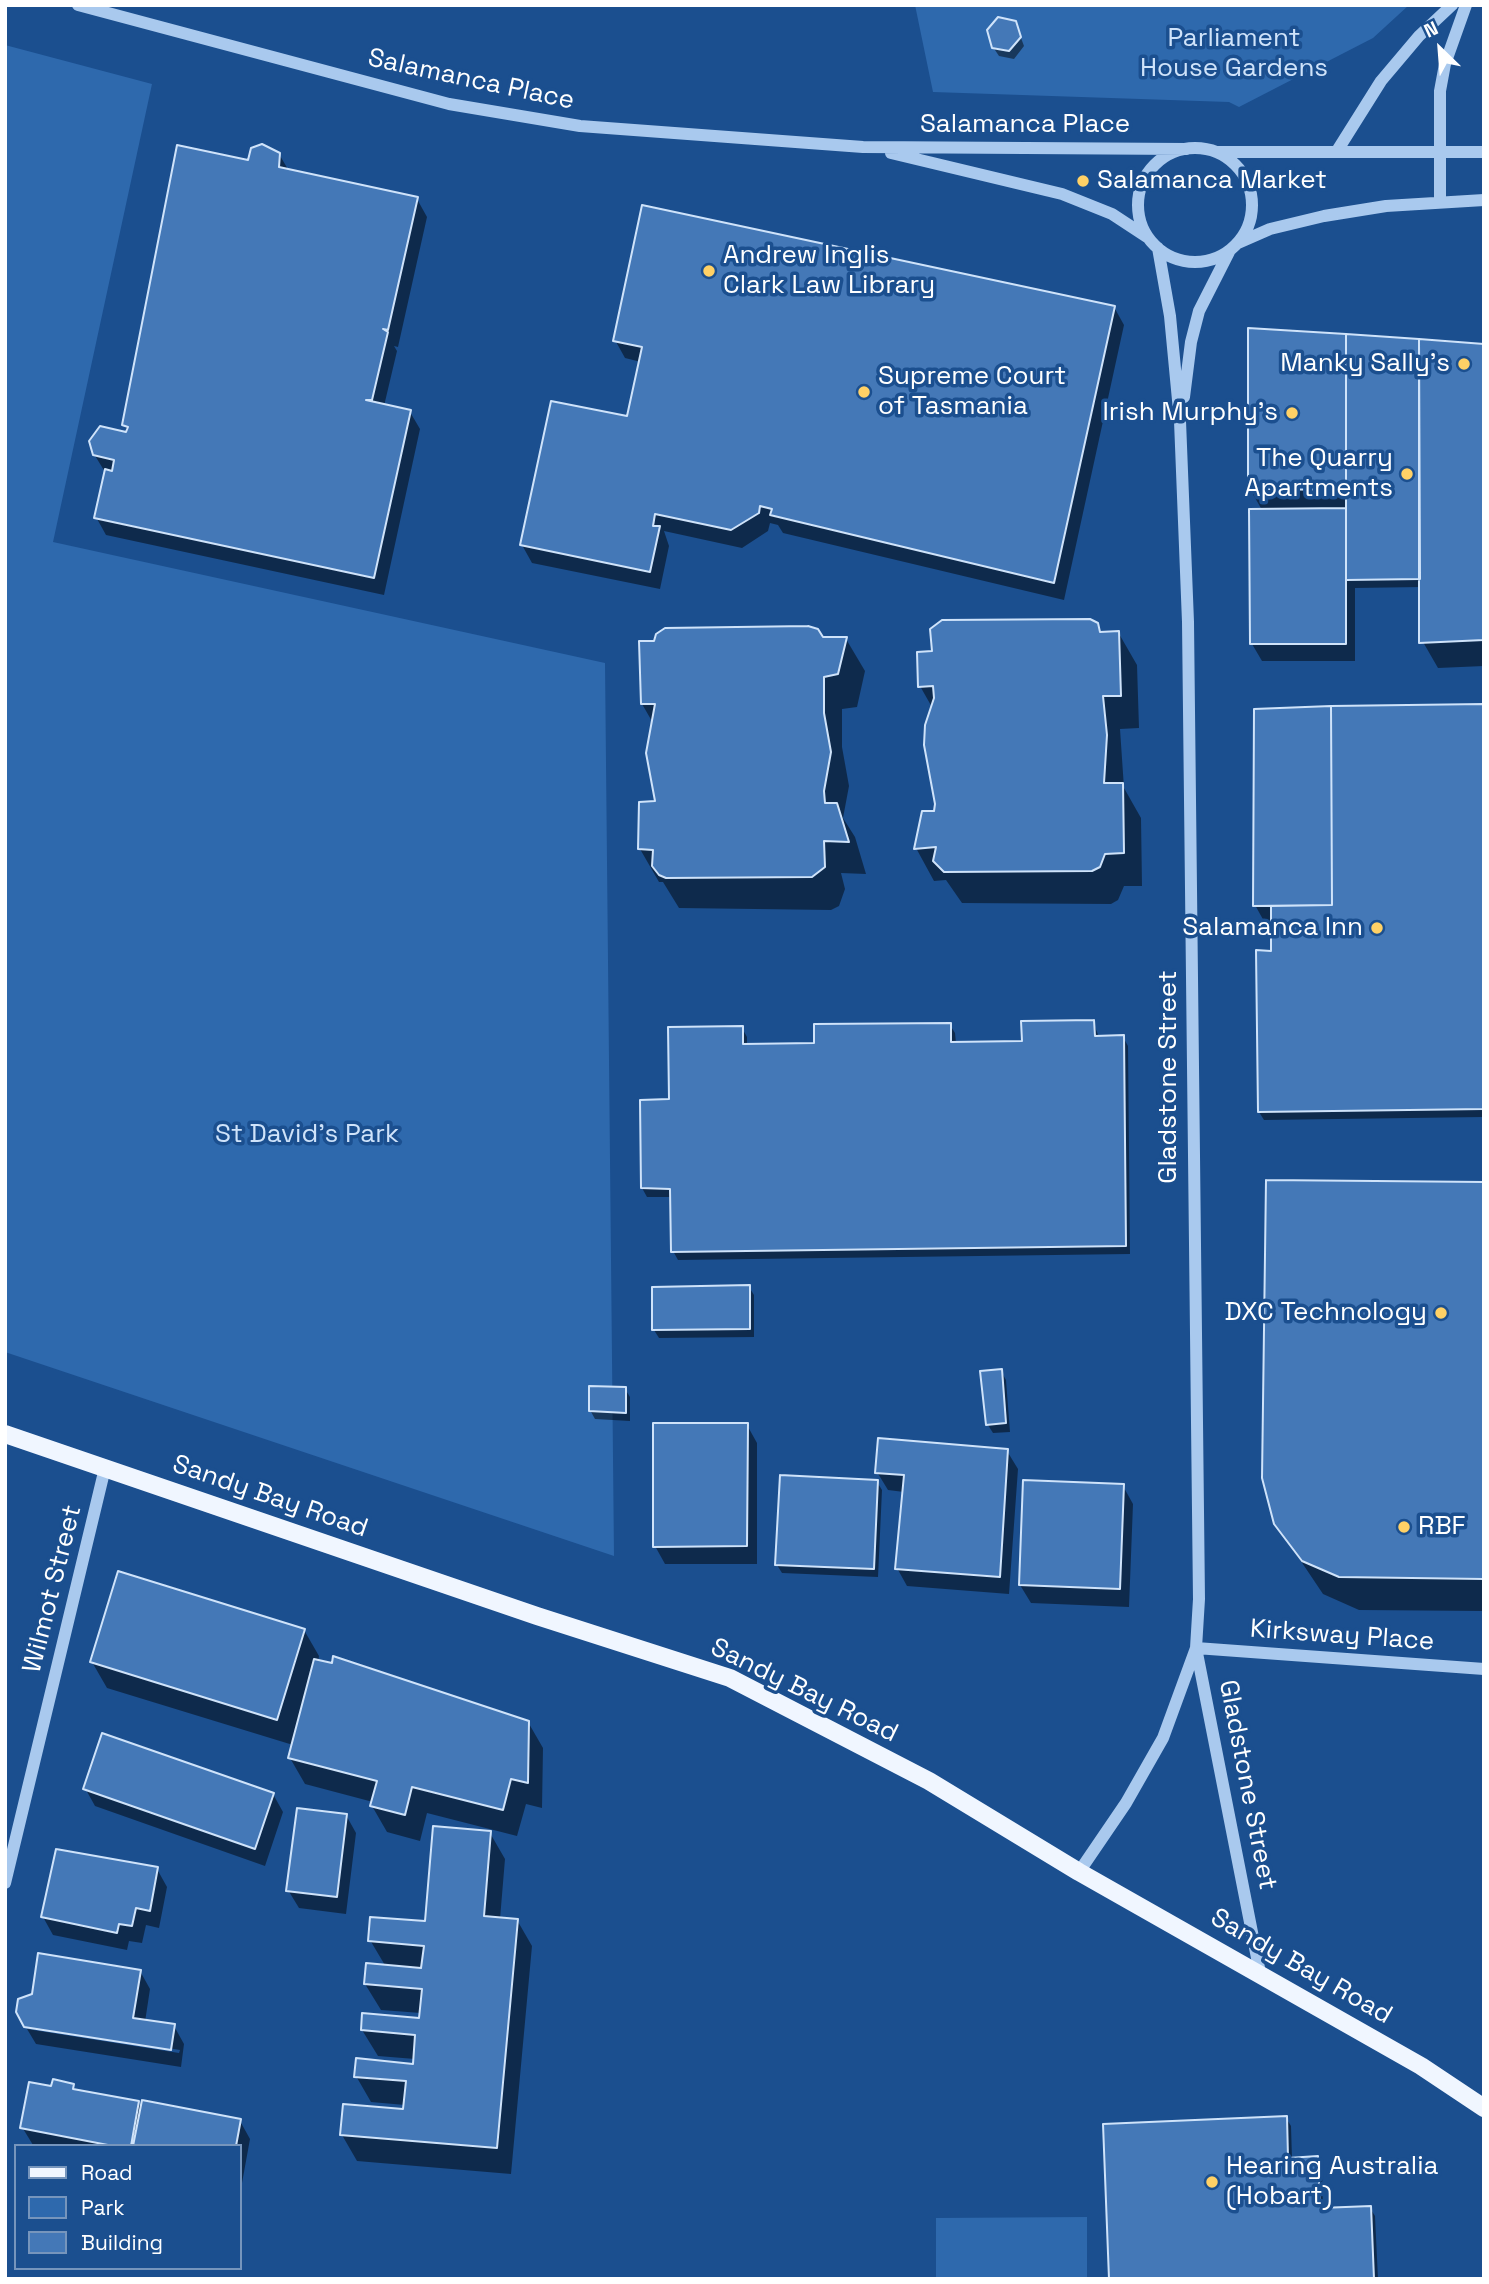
<!DOCTYPE html>
<meta charset="utf-8">
<style>
body{margin:0}
#map{position:relative;width:1489px;height:2284px;overflow:hidden;background:#1b4f8f;font-family:"Space Grotesk",sans-serif}
canvas{display:block}
.frame{position:absolute;inset:0;border:7px solid #fff;pointer-events:none}
.legend{position:absolute;left:14px;top:2144px;width:228px;height:126px;box-sizing:border-box;background:#1b4f8f;border:2px solid #7695bc;margin:0;padding:9px 12px;list-style:none;font-size:21px;color:#fff}
.legend li{display:flex;align-items:center;gap:14px;height:35px}
.legend b{width:35px;border:2px solid #7695bc}
.north{position:absolute;left:1405px;top:14px;width:70px;height:70px;-webkit-text-stroke:5px #1b4f8f;paint-order:stroke;rotate:335deg;font-size:19px;font-weight:700;line-height:28px;text-align:center;color:#fff}
.north::after{content:'';display:block;margin:auto;width:24px;height:32px;background:#fff;clip-path:polygon(50% 0,100% 100%,50% 72%,0 100%)}
</style>
<div id="map">
<canvas width="1489" height="2284"></canvas>
<div class="frame"></div>
<ul class="legend">
<li><b style="height:9px;background:#f0f6ff"></b>Road</li>
<li><b style="height:19px;background:#2e69ad"></b>Park</li>
<li><b style="height:19px;background:#4478b7"></b>Building</li>
</ul>
<div class="north">N</div>
</div>
<script>
const c = document.querySelector('canvas').getContext('2d');
c.lineJoin = 'round';
function fill(path, color) {
  c.fillStyle = color;
  c.fill(path, 'evenodd');
}
function poly(rows) {
  const path = new Path2D();
  for (const r of rows) {
    if (r.length === 3) {
      path.moveTo(r[0] + r[2], r[1]);
      path.arc(r[0], r[1], r[2], 0, 2 * Math.PI);
      continue;
    }
    path.moveTo(r[0], r[1]);
    for (let i = 2; i < r.length; i += 2) path.lineTo(r[i], r[i + 1]);
  }
  return path;
}
function stroke(path, color, width, dash) {
  c.strokeStyle = color;
  c.lineWidth = width;
  c.lineCap = dash ? 'butt' : 'round';
  c.setLineDash(dash || []);
  c.stroke(path);
}
function drawText(font, color, halo, rows, align = 'center') {
  c.font = font + ' "Space Grotesk",sans-serif';
  c.lineWidth = 7;
  c.setLineDash([]);
  c.textBaseline = 'middle';
  c.strokeStyle = halo;
  c.fillStyle = color;
  for (const [text, x, y, turn = 0] of rows) {
    c.save();
    c.translate(x, y);
    c.rotate((+turn || 0) * Math.PI / 180);
    c.textAlign = isNaN(turn) ? turn : align;
    if (halo) c.strokeText(text, 0, 0);
    c.fillText(text, 0, 0);
    c.restore();
  }
}
fill(poly([
 [915,5,1409,5,1373,38,1239,107,1229,102,933,92],
 [5,45,152,84,53,542,605,663,614,1556,5,1352],
 [1087,2217,1087,2279,936,2279,936,2218]
]), '#2e69ad');
fill(poly([
 [1015,22,1024,46,1014,59,999,56,993,47],
 [270,147,279,154,289,171,417,199,427,217,398,347,394,346,397,351,384,406,410,412,420,429,384,595,106,535,96,517,105,472,94,454,130,434,124,425,249,162,253,149],
 [1114,307,1124,325,1064,600,783,533,778,525,770,523,768,531,742,548,664,531,669,546,660,589,532,563,522,545,629,418,641,362,625,358,615,340],
 [1484,346,1484,666,1438,668,1423,642,1422,587,1355,588,1355,661,1262,661,1252,644,1262,510,1250,489],
 [1097,625,1102,634,1118,632,1137,665,1139,728,1120,729,1124,788,1141,818,1142,886,1124,886,1118,900,1111,904,962,903,946,880,934,881,916,848,936,813,933,709,920,686],
 [822,639,846,639,865,671,857,707,842,709,842,747,849,786,843,818,855,837,866,874,841,873,845,889,839,906,831,910,679,908,663,882,659,882,640,849,657,803,653,723,642,704],
 [1484,706,1484,1117,1264,1120,1259,1112,1272,923,1265,923,1255,905],
 [1093,1022,1099,1037,1123,1037,1128,1046,1130,1254,678,1260,673,1251,672,1197,647,1197,642,1188,671,1101,742,1028,747,1037,747,1046,816,1045,950,1025,955,1033,956,1043,1023,1043],
 [1484,1183,1484,1611,1359,1610,1323,1594,1276,1524],
 [749,1287,754,1295,754,1337,659,1338,654,1330],
 [1001,1371,1006,1380,1010,1432,993,1433,988,1425,982,1373],
 [625,1389,630,1397,630,1421,595,1419,590,1410],
 [747,1425,757,1443,757,1564,665,1564,655,1546],
 [1007,1451,1018,1469,1009,1594,907,1586,897,1568,904,1492,888,1490,877,1472],
 [877,1482,882,1490,878,1577,782,1573,777,1565],
 [1123,1486,1133,1504,1129,1607,1031,1603,1020,1585],
 [304,1630,319,1656,318,1662,528,1722,543,1748,542,1808,526,1804,517,1836,427,1813,420,1841,387,1832,372,1806,373,1802,305,1784,290,1758,293,1745,107,1688,92,1662],
 [85,1788,273,1794,283,1812,265,1866,95,1806],
 [346,1815,356,1833,346,1914,299,1908,288,1890],
 [490,1833,505,1859,500,1919,517,1920,532,1946,511,2174,357,2161,342,2135,405,2111,405,2105,371,2102,356,2076,415,2066,415,2059,378,2056,362,2030,420,2019,421,2013,381,2010,365,1984,386,1967,370,1940,427,1923],
 [157,1869,167,1887,159,1928,146,1925,142,1943,129,1941,127,1950,53,1935,43,1917],
 [140,1971,150,1989,145,2022,174,2026,184,2044,181,2067,36,2044,27,2029,179,2053,180,2050,26,2025],
 [73,2086,76,2091,138,2103,142,2109,240,2121,250,2139,242,2183,240,2146,33,2145,22,2127],
 [1286,2118,1291,2126,1292,2159,1317,2158,1322,2167,1323,2210,1370,2208,1375,2216,1378,2279,1111,2279]
]), '#0007');
const building = poly([
 [998,17,1016,21,1021,37,1009,51,992,48,987,30,998,17],
 [262,144,280,153,279,167,418,197,388,330,383,329,388,332,372,400,366,400,411,410,374,578,94,518,105,469,112,471,114,460,93,455,89,441,100,426,126,432,128,427,122,425,177,145,248,160,251,148,262,144],
 [642,205,1115,306,1054,583,770,515,772,509,760,506,759,513,731,530,655,514,653,526,660,526,650,572,520,545,551,401,627,416,642,347,613,341,642,205],
 [1248,328,1346,334,1346,490,1248,489,1248,328],
 [1346,334,1419,339,1420,579,1346,580,1346,334],
 [1419,339,1484,344,1484,640,1419,643,1419,339],
 [1346,508,1346,644,1250,644,1249,509,1346,508],
 [942,620,1090,619,1098,623,1100,632,1119,631,1121,696,1103,696,1107,735,1104,783,1123,783,1124,853,1105,854,1100,867,1092,871,944,872,933,861,936,847,914,849,922,811,934,811,935,804,924,745,925,725,934,698,933,686,918,687,917,652,932,651,930,629,942,620],
 [808,626,818,629,823,637,847,637,838,674,824,677,824,713,831,752,824,791,825,803,837,803,849,842,824,841,825,867,812,877,666,878,659,875,652,866,653,850,638,849,639,802,655,801,646,753,655,704,641,704,639,641,654,641,656,634,665,628,808,626],
 [1484,704,1484,1109,1258,1112,1256,950,1271,951,1271,906,1332,905,1331,706,1484,704],
 [1331,706,1332,905,1253,906,1254,709,1331,706],
 [1094,1020,1095,1036,1124,1035,1126,1246,671,1252,670,1189,641,1188,640,1100,669,1099,668,1027,743,1026,743,1044,814,1043,814,1024,951,1023,951,1042,1022,1041,1021,1021,1094,1020],
 [1266,1180,1484,1182,1484,1579,1339,1577,1302,1561,1274,1524,1262,1478,1266,1180],
 [750,1285,750,1329,652,1330,652,1287,750,1285],
 [1002,1369,1006,1423,986,1425,980,1371,1002,1369],
 [589,1386,626,1387,626,1413,589,1411,589,1386],
 [653,1423,748,1423,747,1546,653,1547,653,1423],
 [878,1438,1008,1449,1000,1577,895,1569,904,1475,875,1473,878,1438],
 [780,1475,878,1480,874,1569,775,1565,780,1475],
 [1023,1480,1124,1484,1120,1589,1019,1585,1023,1480],
 [118,1571,305,1629,277,1720,90,1662,118,1571],
 [333,1656,529,1721,528,1783,511,1779,503,1810,412,1787,405,1815,370,1806,377,1781,288,1758,314,1659,332,1663,333,1656],
 [102,1733,274,1793,255,1849,83,1789,102,1733],
 [297,1808,347,1814,337,1897,286,1891,297,1808],
 [433,1826,491,1831,484,1916,518,1919,497,2148,340,2135,343,2104,403,2109,406,2081,354,2077,356,2058,413,2064,415,2035,361,2030,362,2013,419,2018,422,1989,364,1984,366,1963,421,1968,424,1946,368,1941,370,1917,425,1921,433,1826],
 [56,1849,158,1867,150,1911,136,1908,132,1926,119,1924,117,1933,41,1917,56,1849],
 [38,1953,141,1970,133,2018,175,2024,171,2050,24,2027,16,2012,18,1999,32,1994,38,1953],
 [53,2079,74,2084,73,2089,139,2101,131,2146,113,2146,20,2128,29,2082,51,2086,53,2079],
 [142,2100,241,2119,236,2146,133,2146,142,2100],
 [1287,2116,1288,2158,1318,2156,1320,2208,1371,2206,1374,2279,1109,2279,1103,2124,1287,2116]
]);
fill(building, '#4478b7');
stroke(building, '#cfe3fa', 2);
stroke(poly([
 [78,5,449,104,580,126,863,147,1187,149],
 [1195,205,57],
 [1337,151,1381,81,1419,36,1452,5],
 [1218,152,1484,152],
 [891,153,1062,194,1112,214,1147,237],
 [1440,202,1440,91,1445,64,1466,5],
 [1238,243,1270,229,1324,216,1386,206,1484,200],
 [1158,248,1170,316,1180,421,1188,622,1199,1599,1196,1648,1260,1973],
 [1184,397,1191,342,1199,311,1229,252],
 [1196,1648,1484,1669],
 [1079,1872,1126,1803,1163,1738,1196,1648],
 [5,1883,105,1468]
]), '#a9c9ee', 12);
stroke(poly([
 [5,1434,537,1616,730,1678,929,1781,1079,1872,1421,2066,1484,2108]
]), '#f0f6ff', 18);
for (const [x, y, r, color] of [
 [1083,181,7,"#ffd166"],
 [709,271,7,"#ffd166"],
 [1464,364,7,"#ffd166"],
 [864,392,7,"#ffd166"],
 [1292,413,7,"#ffd166"],
 [1407,474,7,"#ffd166"],
 [1377,928,7,"#ffd166"],
 [1441,1313,7,"#ffd166"],
 [1404,1527,7,"#ffd166"],
 [1212,2182,7,"#ffd166"]
]) {
  const dot = new Path2D();
  dot.arc(x, y, r, 0, 2 * Math.PI);
  c.fillStyle = color;
  c.fill(dot);
  stroke(dot, '#1b4f8f', 2.5);
}
drawText('26px', '#cfe3fa', '#1b4f8f', [
 ["Parliament",1234,39],
 ["House Gardens",1234,69],
 ["St David's Park",307,1135]
]);
drawText('26px', '#fff', '#1b4f8f', [
 ["Salamanca Place",471,80,12],
 ["Salamanca Place",1025,125],
 ["Gladstone Street",1169,1077,-90],
 ["Sandy Bay Road",270,1497,19],
 ["Wilmot Street",53,1589,-76],
 ["Kirksway Place",1342,1636,4],
 ["Sandy Bay Road",804,1691,26],
 ["Gladstone Street",1247,1785,79],
 ["Sandy Bay Road",1301,1967,30]
]);
drawText('26px', '#fff', '#1b4f8f', [
 ["Salamanca Market",1097,181],
 ["Andrew Inglis",723,256],
 ["Clark Law Library",723,286],
 ["Manky Sally’s",1450,364,"right"],
 ["Supreme Court",878,377],
 ["of Tasmania",878,407],
 ["Irish Murphy's",1278,413,"right"],
 ["The Quarry",1393,459,"right"],
 ["Apartments",1393,489,"right"],
 ["Salamanca Inn",1363,928,"right"],
 ["DXC Technology",1427,1313,"right"],
 ["RBF",1418,1527],
 ["Hearing Australia",1226,2167],
 ["(Hobart)",1226,2197]
], 'left');
</script>
